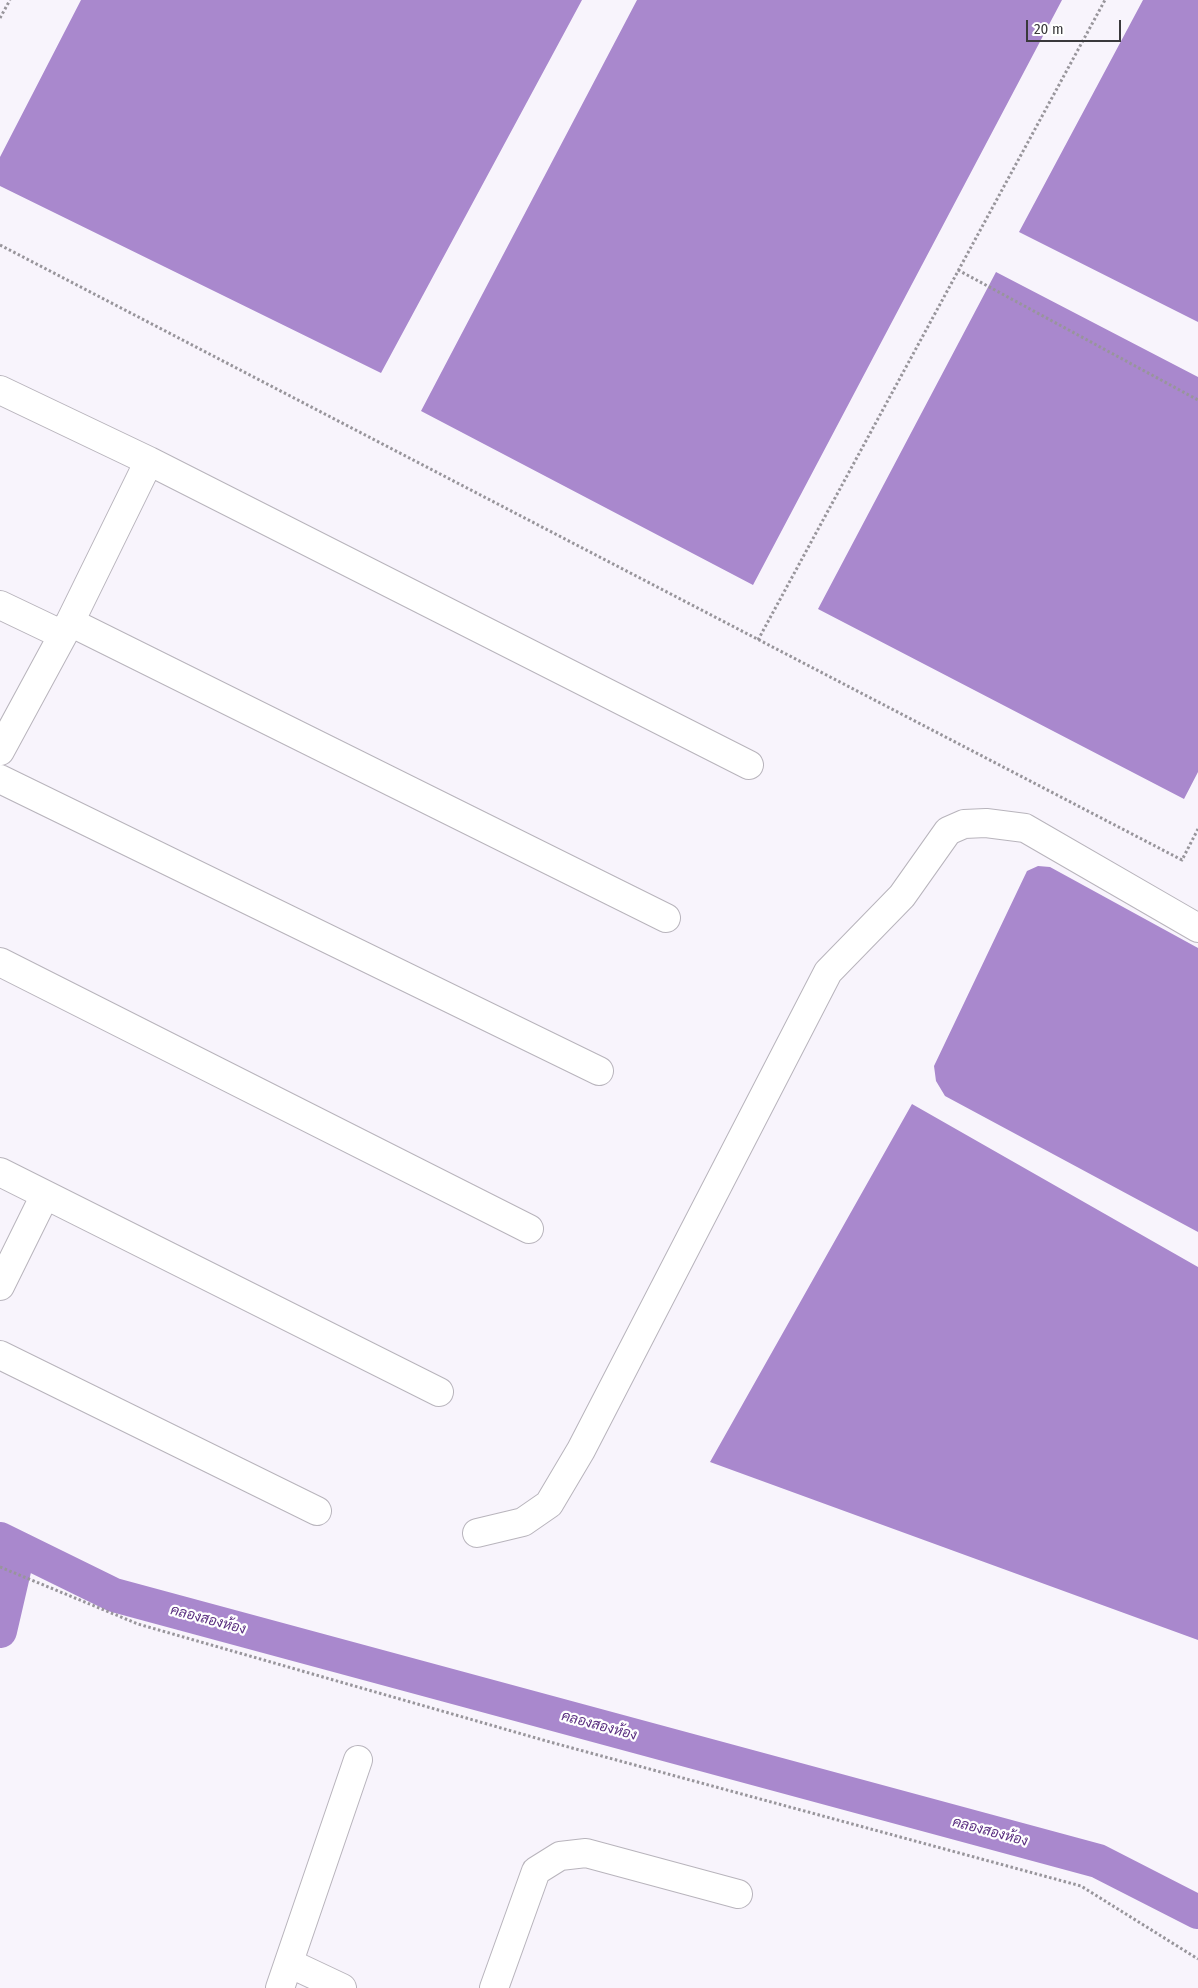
<!DOCTYPE html>
<meta charset="utf-8">
<style>
body{margin:0}
#map{position:relative;width:1198px;height:1988px;overflow:hidden;background:#f8f4fc;font-family:"Fira Sans Condensed",sans-serif}
canvas{display:block}
.scale{position:absolute;left:1026px;top:20px;width:95px;height:22px;box-sizing:border-box;border:2px solid #3a393c;border-top:0;padding-left:6px;font-size:15px;line-height:18px;white-space:nowrap;color:#3a393c;-webkit-text-stroke:4px #fff;paint-order:stroke}
</style>
<div id="map">
<canvas width="1198" height="1988"></canvas>
<div class="scale">20 m</div>
</div>
<script>
const c = document.querySelector('canvas').getContext('2d');
c.lineJoin = 'round';
function fill(path, color) {
  c.fillStyle = color;
  c.fill(path, 'evenodd');
}
function poly(rows) {
  const path = new Path2D();
  for (const r of rows) {
    path.moveTo(r[0], r[1]);
    for (let i = 2; i < r.length; i += 2) path.lineTo(r[i], r[i + 1]);
  }
  return path;
}
function stroke(path, color, width, dash) {
  c.strokeStyle = color;
  c.lineWidth = width;
  c.lineCap = dash ? 'butt' : 'round';
  c.setLineDash(dash || []);
  c.stroke(path);
}
function drawText(font, color, halo, rows, align = 'center') {
  c.font = font + ' "Fira Sans Condensed",Sarabun,sans-serif';
  c.lineWidth = 4.5;
  c.setLineDash([]);
  c.textBaseline = 'middle';
  c.strokeStyle = halo;
  c.fillStyle = color;
  for (const [text, x, y, turn = 0] of rows) {
    c.save();
    c.translate(x, y);
    c.rotate((+turn || 0) * Math.PI / 180);
    c.textAlign = isNaN(turn) ? turn : align;
    if (halo) c.strokeText(text, 0, 0);
    c.fillText(text, 0, 0);
    c.restore();
  }
}
fill(poly([
 [81,0,582,0,381,373,0,186,0,157],
 [637,0,1062,0,753,585,421,411],
 [1143,0,1198,0,1198,322,1019,232],
 [996,272,1198,377,1198,772,1184,799,818,609],
 [1038,866,1050,867,1198,948,1198,1232,945,1096,936,1081,934,1066,1027,871],
 [912,1104,1198,1267,1198,1640,710,1462]
]), '#a988cd');
stroke(poly([
 [0,1539,114,1595,1098,1861,1198,1912],
 [0,1631,19,1549]
]), '#a988cd', 34);
const street = poly([
 [0,390,149,461,749,765],
 [0,605,63,635],
 [70,622,666,918],
 [0,751,70,622,149,461],
 [0,779,599,1071],
 [0,962,529,1229],
 [0,1172,439,1392],
 [0,1286,45,1195],
 [0,1355,317,1511],
 [477,1533,523,1522,549,1504,581,1450,828,972,902,896,948,831,964,824,986,823,1025,828,1198,928],
 [289,1963,342,1988],
 [280,1988,358,1760],
 [494,1988,536,1871,560,1856,586,1853,738,1894]
]);
stroke(street, '#b8b4bc', 30);
stroke(poly([
 [0,18,10,0],
 [0,245,1182,860,1198,829],
 [958,270,1198,400],
 [758,640,1105,0],
 [0,1567,138,1624,550,1742,1081,1886,1198,1959]
]), '#98959b', 3, [2.5, 2.5]);
stroke(street, '#fff', 28);
drawText('italic 14px', '#5a2e80', '#fff', [
 ["คลองสองห้อง",208,1620,15],
 ["คลองสองห้อง",599,1726,15],
 ["คลองสองห้อง",990,1832,15]
]);
</script>
